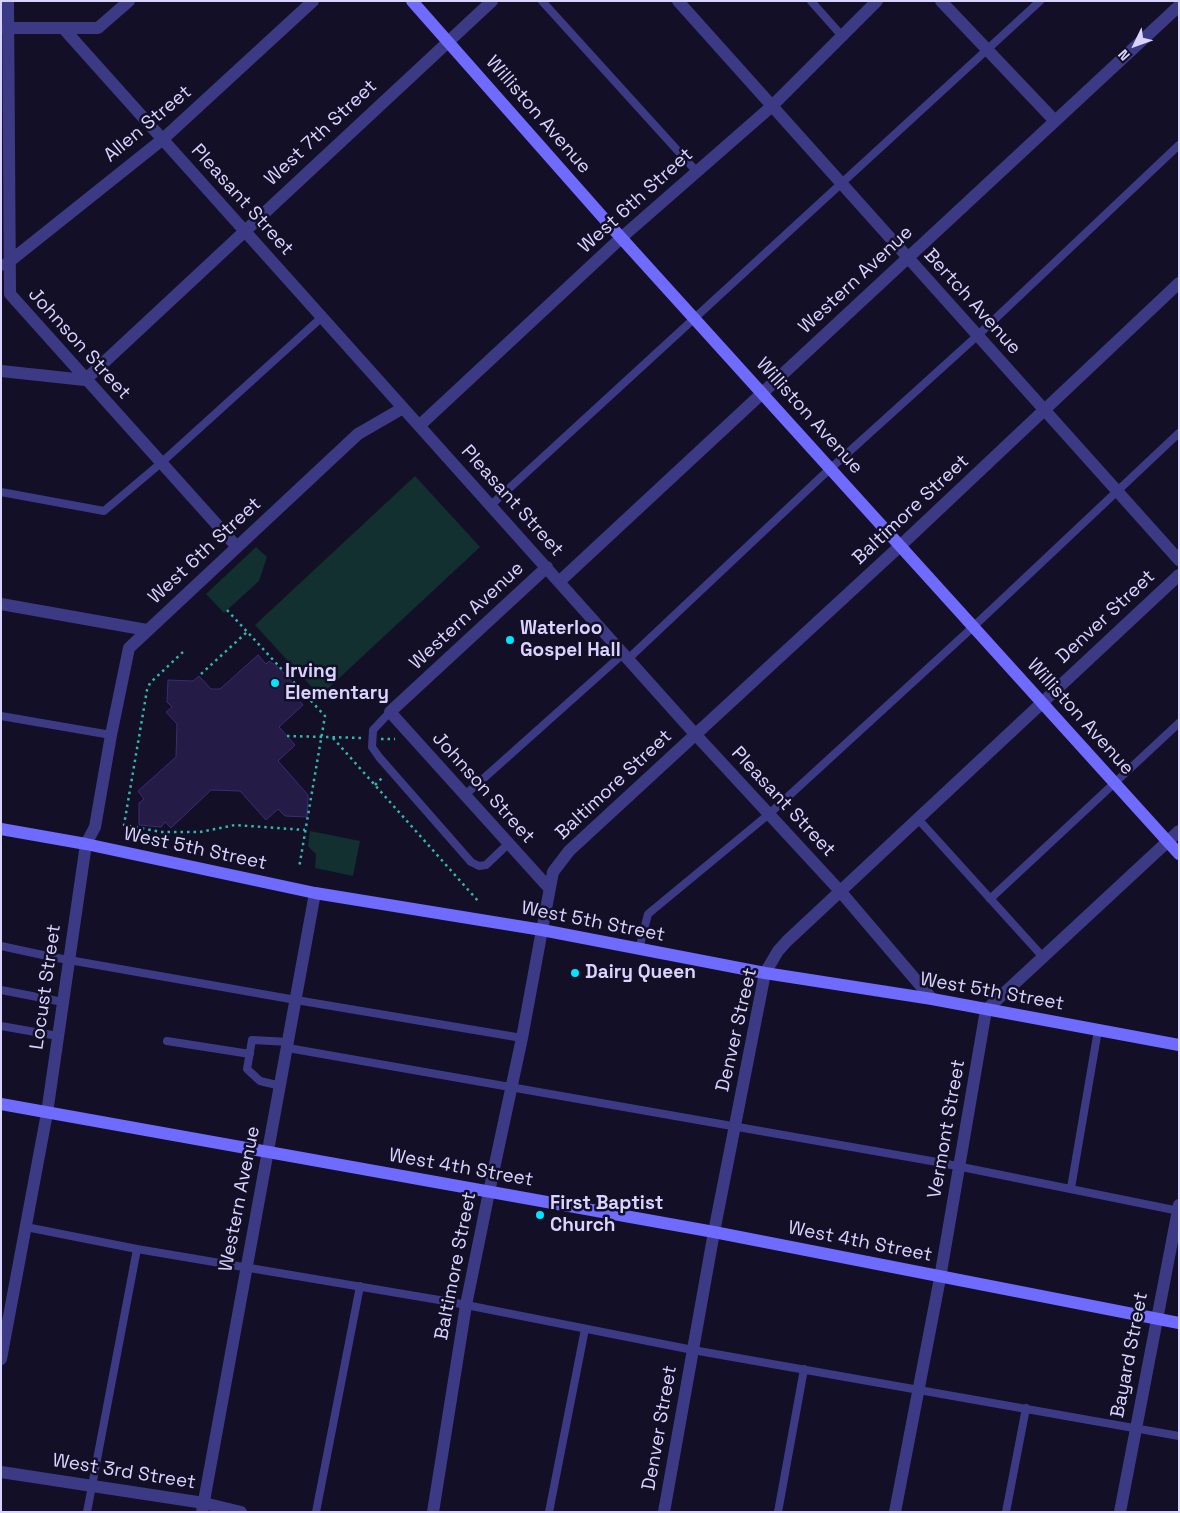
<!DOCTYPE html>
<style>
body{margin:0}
#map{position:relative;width:1180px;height:1513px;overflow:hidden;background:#130f26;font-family:"Space Grotesk",sans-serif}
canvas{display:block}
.frame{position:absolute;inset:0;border:2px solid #d9d4ff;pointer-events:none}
.north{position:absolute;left:1110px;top:20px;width:50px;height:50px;-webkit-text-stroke:4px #130f26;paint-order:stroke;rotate:228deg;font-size:14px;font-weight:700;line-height:20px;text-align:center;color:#d9d4ff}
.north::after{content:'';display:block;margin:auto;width:18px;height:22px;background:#d9d4ff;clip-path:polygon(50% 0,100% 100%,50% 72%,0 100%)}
</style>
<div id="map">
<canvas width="1180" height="1513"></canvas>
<div class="frame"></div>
<div class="north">N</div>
</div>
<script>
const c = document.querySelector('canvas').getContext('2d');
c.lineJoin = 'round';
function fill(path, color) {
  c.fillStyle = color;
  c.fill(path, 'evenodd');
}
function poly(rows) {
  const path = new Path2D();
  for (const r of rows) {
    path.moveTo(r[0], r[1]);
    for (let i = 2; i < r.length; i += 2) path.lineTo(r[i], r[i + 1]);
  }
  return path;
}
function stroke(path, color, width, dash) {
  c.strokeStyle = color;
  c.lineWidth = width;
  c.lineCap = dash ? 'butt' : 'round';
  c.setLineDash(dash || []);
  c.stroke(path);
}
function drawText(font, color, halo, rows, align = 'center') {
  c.font = font + ' "Space Grotesk",sans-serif';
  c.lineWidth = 5;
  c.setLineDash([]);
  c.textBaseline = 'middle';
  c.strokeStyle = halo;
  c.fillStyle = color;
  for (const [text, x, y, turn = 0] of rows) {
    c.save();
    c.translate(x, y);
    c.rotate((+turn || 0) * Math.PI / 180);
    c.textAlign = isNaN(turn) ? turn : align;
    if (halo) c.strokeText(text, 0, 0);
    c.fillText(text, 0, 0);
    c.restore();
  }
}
fill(poly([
 [415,476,480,547,320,696,255,625],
 [256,547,267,557,259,581,224,613,206,594],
 [310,831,360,841,353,876,315,868,316,854,308,846]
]), '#12302f');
const building = poly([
 [258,655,266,664,269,661,280,669,298,689,293,693,303,705,279,727,295,745,278,761,308,795,307,817,285,816,278,809,266,820,240,791,211,790,171,828,165,822,161,827,139,825,139,803,144,799,138,791,176,757,177,724,166,712,172,707,167,702,168,680,193,681,199,676,211,689,220,689,258,655]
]);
fill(building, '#241b47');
stroke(building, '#3b2d73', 1);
stroke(poly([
 [227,610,325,716,299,868],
 [183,652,150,683,147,690,124,825,161,832,200,832,235,825,305,830],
 [201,674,247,632],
 [287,736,363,738],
 [333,738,479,902],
 [381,739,395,739],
 [375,785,384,776]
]), '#2fb8b0', 2.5, [2.5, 4]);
stroke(poly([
 [542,1,697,172],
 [811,1,842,36],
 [1,492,104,511,161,463,322,317],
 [491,505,1040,1],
 [628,659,820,478,977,336,1179,145],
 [390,712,373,730,372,747,379,757,471,862,479,866,486,865,508,844],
 [1,716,111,735],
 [465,795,624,653],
 [918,819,1043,957],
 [990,899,1179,723],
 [1,946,52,957,296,1000,522,1038],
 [639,949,648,914,769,814,973,627,1179,433],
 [1,990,63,1002],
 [1,1026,58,1036],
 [167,1041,250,1054],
 [288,1048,937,1162,1179,1211],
 [281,1086,260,1081,247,1069,252,1040,289,1042],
 [1071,1188,1098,1030],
 [26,1227,137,1249,451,1302,693,1350,1179,1436],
 [87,1512,137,1249],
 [316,1512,360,1286],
 [549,1512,585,1329],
 [778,1512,804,1369],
 [1006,1512,1026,1408]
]), '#3d3a85', 8);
stroke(poly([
 [8,1,10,294,237,547],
 [678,1,1179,560],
 [941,1,1055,121],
 [1,28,98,28,129,1],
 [63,28,695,734,840,891,932,999],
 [5,265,163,139,313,1],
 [1,371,85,380,492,1],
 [419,426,621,238,772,106,877,1],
 [547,567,390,712,549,888],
 [560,581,1179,6],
 [1,604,147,630],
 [542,930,553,872,569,851,900,546,1179,283],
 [1,1359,47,1113,86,844,95,827,111,735,129,648,358,434,403,408],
 [202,1512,315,893],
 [433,1512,466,1305,489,1192],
 [664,1512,714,1232,765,973,778,951,787,941,1179,575],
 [895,1512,940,1278,986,1010,1179,831],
 [1120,1512,1179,1205]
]), '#3d3a85', 12);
stroke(poly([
 [489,1192,522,1038,542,930],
 [1,1472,204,1503,241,1512]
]), '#3d3a85', 12);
stroke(poly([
 [412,1,615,231,1179,854],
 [1,829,86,844,315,893,542,930,765,973,932,999,1179,1045],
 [1,1104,714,1232,1179,1323]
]), '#6f6bff', 12);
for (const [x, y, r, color] of [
 [510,640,5,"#00e5ff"],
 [275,683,5,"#00e5ff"],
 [575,973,5,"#00e5ff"],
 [540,1215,5,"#00e5ff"]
]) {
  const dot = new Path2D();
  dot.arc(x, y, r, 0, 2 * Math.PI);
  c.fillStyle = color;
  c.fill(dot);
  stroke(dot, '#130f26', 2);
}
drawText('19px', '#d9d4ff', '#130f26', [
 ["Williston Avenue",538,115,49],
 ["Allen Street",148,124,-40],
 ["West 7th Street",321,133,-43],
 ["Pleasant Street",242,200,48],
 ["West 6th Street",636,201,-42],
 ["Western Avenue",856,280,-43],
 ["Bertch Avenue",972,302,48],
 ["Johnson Street",79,344,48],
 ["Williston Avenue",809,416,48],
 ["Pleasant Street",512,501,48],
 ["Baltimore Street",911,510,-43],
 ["West 6th Street",205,551,-43],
 ["Western Avenue",467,616,-43],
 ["Denver Street",1106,617,-43],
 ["Williston Avenue",1080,717,48],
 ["Baltimore Street",614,785,-43],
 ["Johnson Street",483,788,48],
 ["Pleasant Street",783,802,47],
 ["West 5th Street",195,849,12],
 ["West 5th Street",593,922,11],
 ["Locust Street",46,987,-82],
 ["West 5th Street",992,992,10],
 ["Denver Street",737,1030,-77],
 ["Vermont Street",947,1129,-80],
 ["West 4th Street",461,1168,10],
 ["Western Avenue",240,1199,-79],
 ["West 4th Street",860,1242,11],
 ["Baltimore Street",456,1266,-79],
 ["Bayard Street",1130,1355,-79],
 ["Denver Street",660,1428,-80],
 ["West 3rd Street",124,1472,9]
]);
drawText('bold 19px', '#d9d4ff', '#130f26', [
 ["Waterloo",520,629],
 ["Gospel Hall",520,651],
 ["Irving",285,672],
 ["Elementary",285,694],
 ["Dairy Queen",585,973],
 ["First Baptist",550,1204],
 ["Church",550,1226]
], 'left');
</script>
